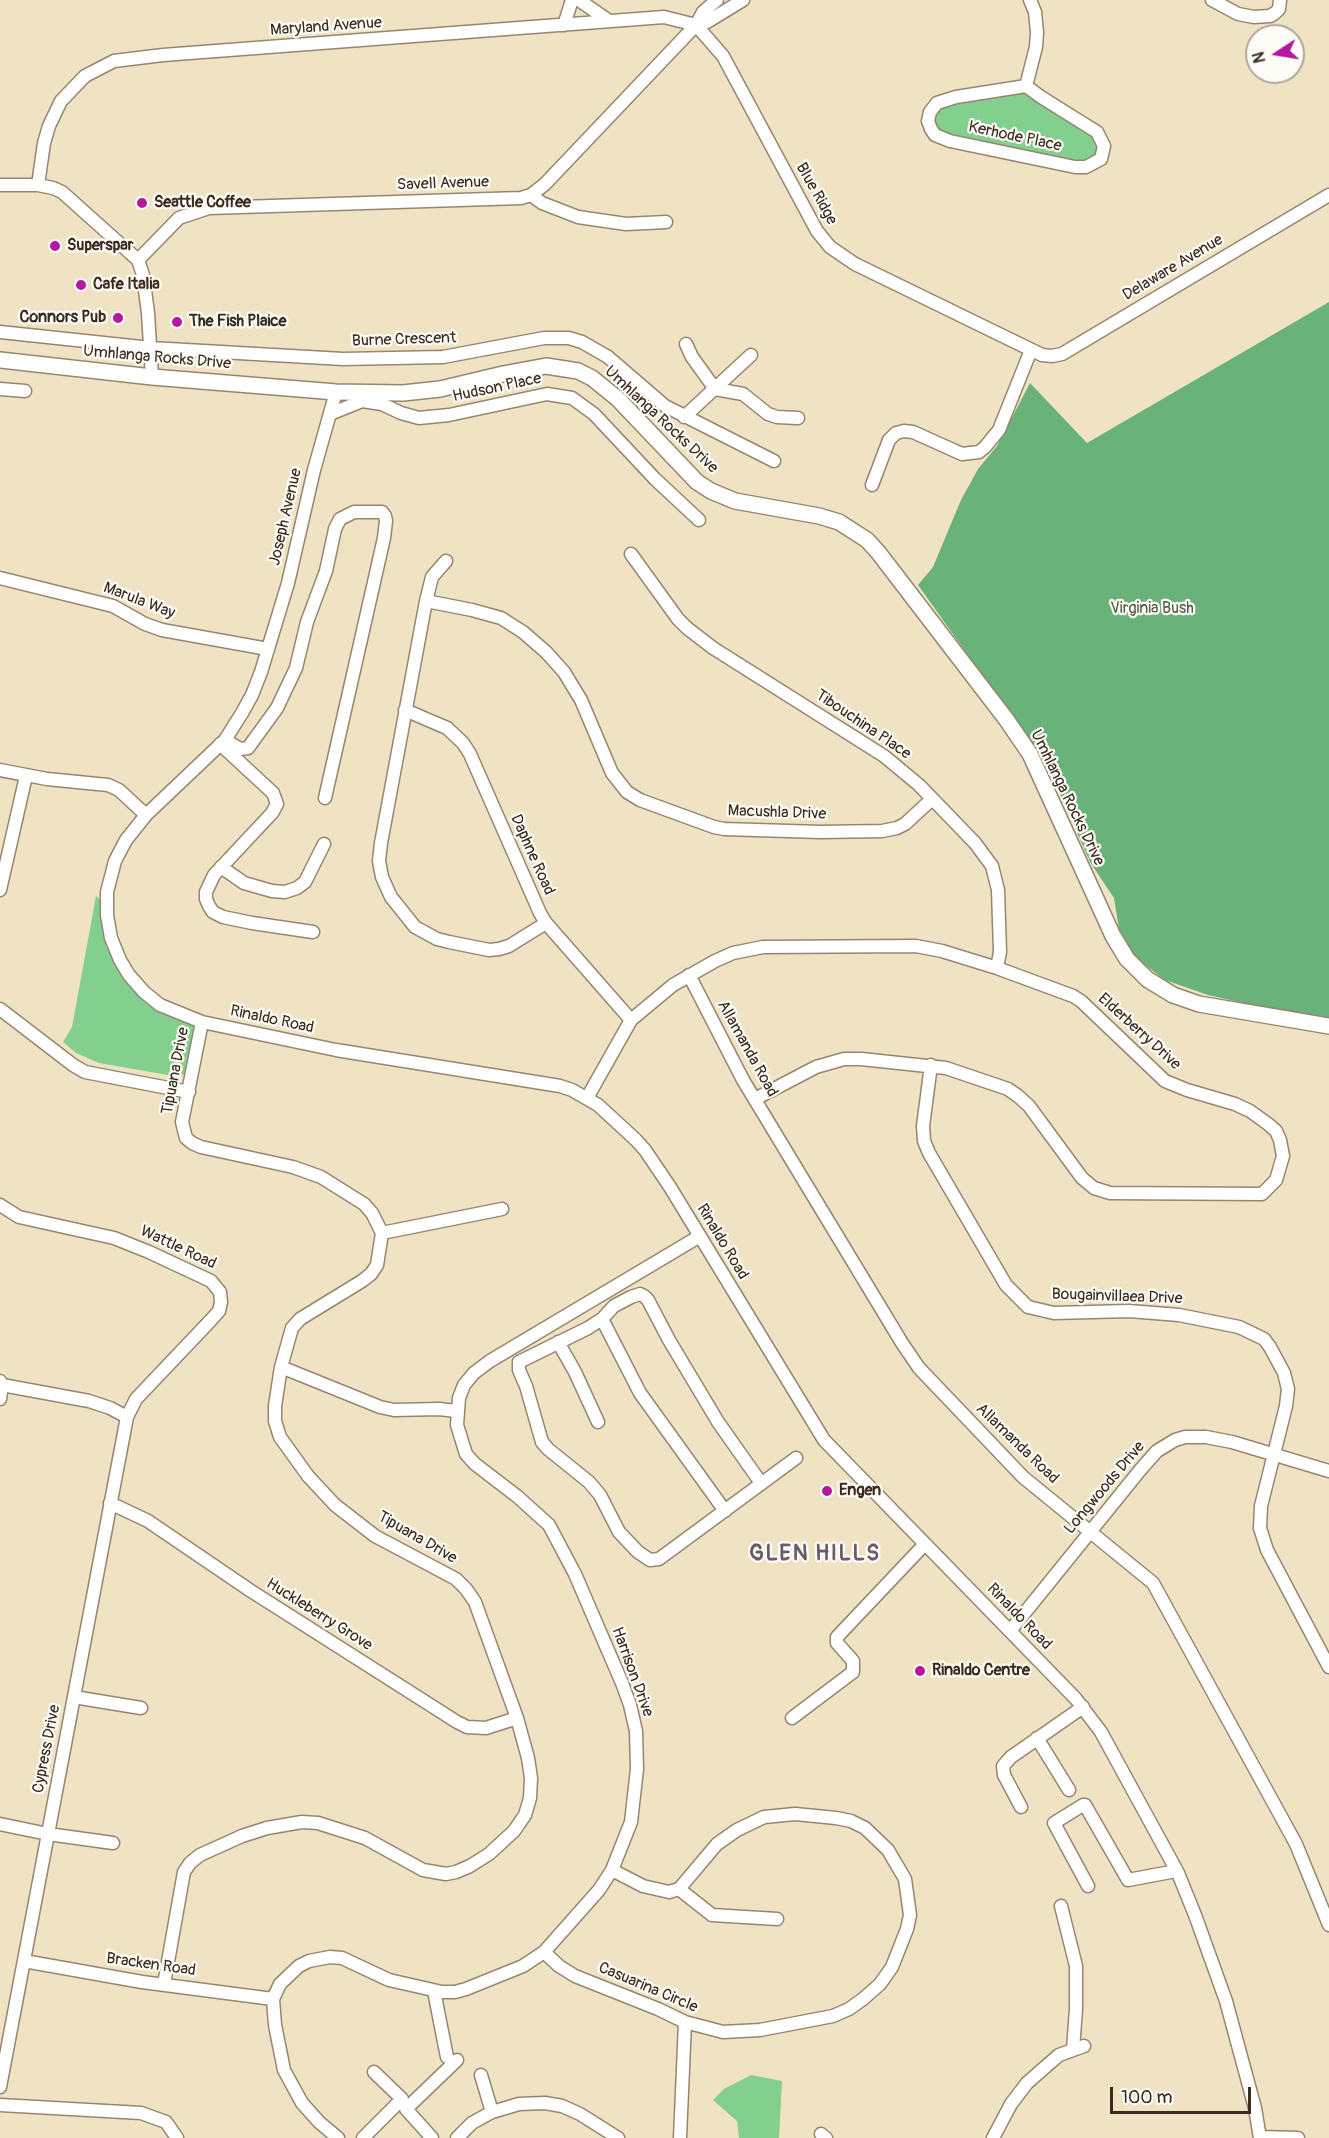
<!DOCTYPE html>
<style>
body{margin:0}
#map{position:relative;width:1329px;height:2138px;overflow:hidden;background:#f0e3c4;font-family:Pangolin,sans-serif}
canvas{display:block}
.north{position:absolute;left:1245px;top:24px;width:60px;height:60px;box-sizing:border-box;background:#fdfcf7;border:2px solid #afa8a0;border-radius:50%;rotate:258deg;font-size:16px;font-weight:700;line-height:24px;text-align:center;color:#3b2a1e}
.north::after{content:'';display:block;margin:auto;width:21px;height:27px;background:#b5179e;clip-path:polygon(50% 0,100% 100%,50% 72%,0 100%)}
.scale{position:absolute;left:1110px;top:2087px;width:141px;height:27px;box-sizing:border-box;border:3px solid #3b2a1e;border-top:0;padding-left:8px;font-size:18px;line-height:21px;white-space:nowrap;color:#3b2a1e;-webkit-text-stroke:4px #fdfcf7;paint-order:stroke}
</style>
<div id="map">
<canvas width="1329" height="2138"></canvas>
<div class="north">N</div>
<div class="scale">100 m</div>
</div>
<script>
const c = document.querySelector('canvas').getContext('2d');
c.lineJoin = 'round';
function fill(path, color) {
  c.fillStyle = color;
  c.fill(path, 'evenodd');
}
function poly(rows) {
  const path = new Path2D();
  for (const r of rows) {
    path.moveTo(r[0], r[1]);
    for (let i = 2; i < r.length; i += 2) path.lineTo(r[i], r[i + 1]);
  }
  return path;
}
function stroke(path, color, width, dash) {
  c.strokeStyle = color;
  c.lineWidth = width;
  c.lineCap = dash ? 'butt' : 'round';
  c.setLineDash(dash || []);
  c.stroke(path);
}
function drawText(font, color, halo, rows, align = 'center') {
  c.font = font + ' Pangolin,sans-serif';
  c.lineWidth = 4.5;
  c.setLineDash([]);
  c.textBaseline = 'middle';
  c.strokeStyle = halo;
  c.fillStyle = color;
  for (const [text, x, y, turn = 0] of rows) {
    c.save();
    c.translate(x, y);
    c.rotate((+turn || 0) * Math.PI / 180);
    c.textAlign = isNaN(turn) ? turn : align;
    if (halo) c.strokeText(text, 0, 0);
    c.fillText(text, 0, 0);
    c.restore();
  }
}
fill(poly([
 [1025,90,1092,132,1098,144,1097,154,1078,163,949,134,936,128,934,120,937,111,946,102],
 [96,896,101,900,127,970,162,1007,200,1019,188,1072,179,1077,99,1063,76,1053,63,1042,72,1027],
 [751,2075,782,2081,779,2138,739,2138,737,2121,713,2100,724,2089]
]), '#82cf8e');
fill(poly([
 [1329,302,1329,1017,1252,1005,1208,995,1165,980,1137,959,1119,929,1114,898,1090,862,1049,769,918,585,933,567,961,500,978,469,997,446,1030,383,1087,443]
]), '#69b279');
const minor = poly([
 [579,0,609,21],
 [1212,0,1238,14,1254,17,1270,16,1275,13,1279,9,1280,0],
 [564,25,572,0],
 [696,25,707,22,743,0],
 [1026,86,1041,97,1097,132,1104,146,1101,159,1086,167,1075,167,950,141,935,135,931,129,928,121,930,112,937,103,956,97,1026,86],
 [1026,86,1036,47,1037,32,1035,12,1030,0],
 [0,185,38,185,53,188,62,192,138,260,143,275,148,313,152,377],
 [38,185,44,143,49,126,61,101,85,76,114,61,163,55,664,17,696,25,723,56,817,231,830,247,855,264,1042,355,1052,356,1062,354,1329,195],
 [531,195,542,203,578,217,626,224,666,222],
 [138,260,179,218,209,208,521,198,531,195,545,184,696,25,703,12,717,0],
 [0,332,151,348,343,359,443,357,544,338,569,338,582,342,608,357,665,406,774,461],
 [686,344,692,357,715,389,743,394,768,414,777,417,798,418],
 [0,389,25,391],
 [336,392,314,470,288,583,261,672,252,695,242,713,225,740,146,815,126,840,115,861,107,892,107,915,111,938,120,960,129,975,144,992,160,1005,202,1022,336,1050,560,1086,572,1090,598,1105,636,1140,645,1150,670,1187,824,1440,1076,1699,1101,1732,1178,1873,1195,1915,1226,2001,1255,2108,1260,2138],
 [330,414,362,401,382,404,401,413,419,418,449,415,547,394,572,398,594,414,655,479,699,520],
 [684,417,751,355],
 [872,485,889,440,896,433,904,431,913,432,962,454,979,452,985,447,999,430,1031,350],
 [631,554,678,619,687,628,713,648,884,756,919,785,975,843,992,866,998,890,1000,952,997,968],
 [446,561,432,577,426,601,381,843,379,861,382,877,391,897,415,927,437,939,449,942,489,950,499,949,509,946,546,923],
 [0,578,113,606,145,624,162,630,268,649],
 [426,601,472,610,501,618,523,632,546,652,564,672,581,700,612,773,627,792,640,800,714,827,724,829,821,832,882,831,897,828,905,824,932,799],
 [405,710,447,728,463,743,470,754,540,913,546,923,631,1020],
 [225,740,240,749,248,748,277,708,296,668,307,622,326,571,335,529,340,519,354,512,382,512,385,516,386,521,384,538,325,798],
 [220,744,273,793,277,804,272,813,214,875,206,892,206,899,209,906,213,912,223,917,252,923,313,932],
 [0,770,47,779,108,785,119,790,146,815],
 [221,867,244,883,272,891,285,892,297,888,305,882,324,844],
 [0,890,26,776],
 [689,975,743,1080,902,1343,919,1368,1023,1477,1153,1583,1296,1844,1329,1925],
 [0,1009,73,1065,85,1072,189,1092],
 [931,1065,923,1126,924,1141,929,1153,1006,1285,1028,1307,1054,1313,1129,1311,1179,1315,1239,1327,1264,1339,1270,1347,1284,1373,1288,1389,1286,1406,1261,1506,1260,1528,1267,1550,1329,1667],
 [587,1098,631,1020,673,985,715,961,733,953,763,947,916,946,942,951,997,968,1073,996,1081,1001,1165,1081,1187,1090,1235,1104,1250,1111,1268,1124,1276,1131,1280,1140,1283,1156,1276,1180,1262,1194,1110,1193,1094,1188,1082,1178,1029,1106,1018,1096,1008,1089,946,1068,861,1059,844,1059,816,1067,755,1099],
 [0,1205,19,1217,114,1238,149,1252,211,1281,220,1292,221,1302,219,1311,210,1321,136,1399,127,1417,0,2087],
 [382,1233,502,1209],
 [602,1319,640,1393,725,1511],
 [558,1342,575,1372,598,1422],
 [281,1367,380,1407,394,1410,439,1409,456,1411],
 [0,1381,2,1385,0,1399],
 [2,1385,89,1401,110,1408,127,1417],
 [761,1483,718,1422,669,1340,648,1300,644,1296,640,1294,631,1297,614,1306,602,1319,588,1328,519,1362,519,1370,526,1386,542,1442,548,1449,589,1482,600,1495,619,1532,638,1552,650,1560,659,1559,796,1458],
 [110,1503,148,1521,251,1591,457,1722,467,1727,486,1728,517,1718],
 [1010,1631,1141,1469,1157,1451,1175,1440,1185,1437,1206,1437,1232,1442,1329,1471],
 [74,1697,141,1708],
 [792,1718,853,1672,853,1661,837,1643,837,1637,924,1545],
 [1037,1738,1069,1790],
 [1021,1807,1004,1775,1003,1766,1011,1757,1083,1707],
 [0,1824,48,1834,113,1843],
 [1088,1886,1054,1823,1083,1805,1085,1805,1128,1880,1176,1871],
 [679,1889,712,1915,777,1919],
 [1061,1906,1076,1966,1076,2009,1073,2049],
 [544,1952,559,1966,575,1976,658,2009,685,2022,723,2032,760,2030,833,2016,849,2009,863,1999,880,1984,892,1967,907,1929,910,1915,905,1879,888,1850,865,1828,851,1821,836,1818,795,1814,764,1817,737,1830,717,1844,679,1889,669,1892,643,1886,612,1870],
 [24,1961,142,1982,273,1999],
 [164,1984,184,1872,190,1863,200,1855,242,1836,267,1828,302,1822,318,1823,365,1838,423,1870,446,1874,456,1872,470,1866,489,1854,514,1831,525,1815,530,1798,531,1778,528,1758,517,1718,475,1602,466,1589,456,1579,375,1536,335,1505,308,1476,280,1437,275,1421,275,1406,281,1367,292,1328,300,1319,362,1281,371,1274,377,1265,382,1233,372,1213,364,1204,321,1177,293,1167,201,1147,192,1143,186,1138,182,1122,202,1022],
 [434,1991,447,2057],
 [481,2075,492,2112],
 [0,2105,141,2113,166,2122,177,2138],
 [821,2134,826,2138],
 [1260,2137,1298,2138],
 [338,2138,319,2122,302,2103,284,2070,275,2025,273,1999,280,1984,299,1966,309,1961,330,1957,342,1958,389,1980,442,1992,455,1992,466,1989,523,1966,544,1952,599,1890,612,1870,631,1822,637,1769,636,1731,630,1705,622,1683,575,1574,549,1525,518,1497,475,1464,466,1454,457,1425,459,1398,464,1385,474,1373,490,1361,700,1236],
 [363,2138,402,2099,374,2072],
 [432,2138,406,2109,457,2060],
 [457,2138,472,2123,492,2112,519,2104,545,2103,562,2106,580,2114,618,2138],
 [680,2138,685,2022],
 [993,2138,1011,2104,1027,2083,1059,2055,1084,2046]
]);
const major = poly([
 [0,360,152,377,336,392,403,393,440,389,503,374,546,366,578,371,592,378,618,399,697,482,711,491,735,501,819,516,839,522,867,540,878,552,1006,719,1030,754,1113,936,1127,959,1147,979,1173,995,1199,1004,1329,1026]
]);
stroke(minor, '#968671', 15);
stroke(major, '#968671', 18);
stroke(minor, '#fff', 12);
stroke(major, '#fff', 15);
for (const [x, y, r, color] of [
 [142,203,6,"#b5179e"],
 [55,246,6,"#b5179e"],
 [81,285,6,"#b5179e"],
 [118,318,6,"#b5179e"],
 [177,322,6,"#b5179e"],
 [827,1491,6,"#b5179e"],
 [920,1671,6,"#b5179e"]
]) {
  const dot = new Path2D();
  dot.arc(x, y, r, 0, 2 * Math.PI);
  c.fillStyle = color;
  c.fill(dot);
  stroke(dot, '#fdfcf7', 2);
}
drawText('16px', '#3b2a1e', '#fdfcf7', [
 ["Maryland Avenue",326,27,-4],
 ["Kerhode Place",1015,137,12],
 ["Savell Avenue",443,184,-2],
 ["Blue Ridge",816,194,61],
 ["Delaware Avenue",1173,268,-31],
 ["Burne Crescent",404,340,-2],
 ["Umhlanga Rocks Drive",157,358,5],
 ["Hudson Place",497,388,-12],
 ["Umhlanga Rocks Drive",661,420,43],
 ["Joseph Avenue",286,517,-77],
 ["Marula Way",139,601,21],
 ["Tibouchina Place",863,725,34],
 ["Umhlanga Rocks Drive",1067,798,64],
 ["Macushla Drive",777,813,2],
 ["Daphne Road",532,855,66],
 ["Rinaldo Road",272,1020,12],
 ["Elderberry Drive",1139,1032,42],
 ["Allamanda Road",747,1049,61],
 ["Tipuana Drive",176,1071,-79],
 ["Rinaldo Road",722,1242,59],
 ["Wattle Road",178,1248,25],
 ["Bougainvillaea Drive",1117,1297,2],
 ["Allamanda Road",1017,1444,44],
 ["Longwoods Drive",1105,1488,-50],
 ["Tipuana Drive",417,1538,30],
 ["Huckleberry Grove",319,1615,32],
 ["Rinaldo Road",1019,1617,46],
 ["Harrison Drive",632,1672,70],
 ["Cypress Drive",47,1749,-79],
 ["Bracken Road",151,1965,8],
 ["Casuarina Circle",648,1988,23]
]);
drawText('bold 16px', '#3b2a1e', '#fdfcf7', [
 ["Seattle Coffee",154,203],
 ["Superspar",67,246],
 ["Cafe Italia",93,285],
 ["Connors Pub",106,318,"right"],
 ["The Fish Plaice",189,322],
 ["Engen",839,1491],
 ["Rinaldo Centre",932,1671]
], 'left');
drawText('16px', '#505c40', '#fdfcf7', [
 ["Virginia Bush",1152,609]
]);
c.letterSpacing = '1.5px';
drawText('bold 22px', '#6b5a6a', '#fdfcf7', [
 ["GLEN HILLS",815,1554]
]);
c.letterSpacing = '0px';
</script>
